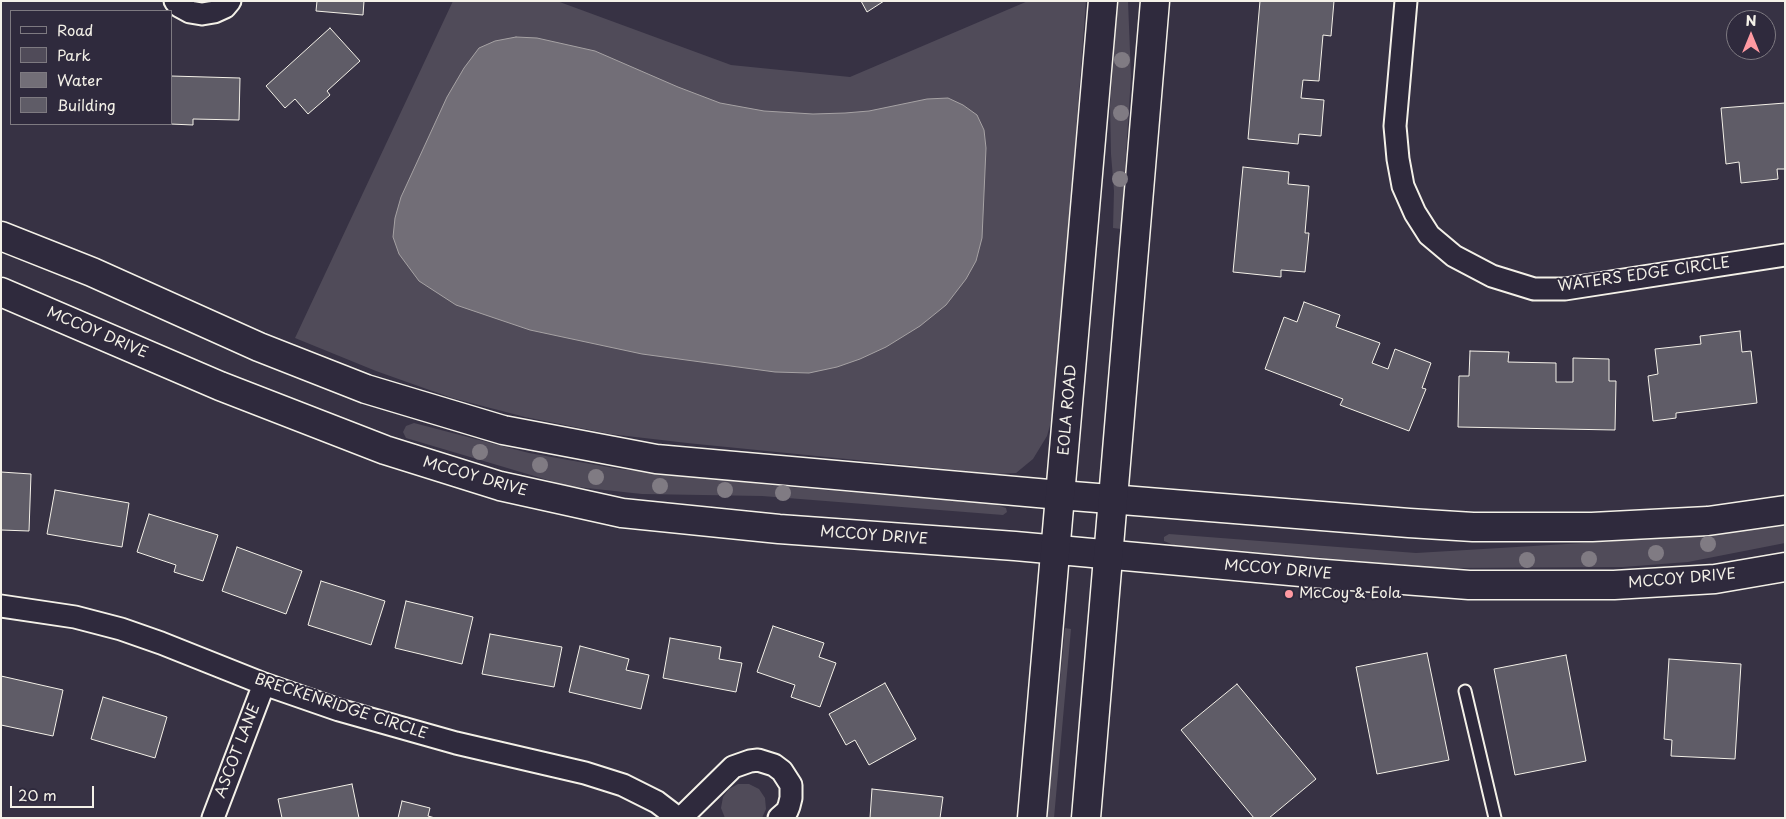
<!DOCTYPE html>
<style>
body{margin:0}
#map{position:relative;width:1786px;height:819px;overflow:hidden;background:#373244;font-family:"Playpen Sans",sans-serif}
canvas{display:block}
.frame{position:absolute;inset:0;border:2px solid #f4f1e8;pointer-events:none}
.legend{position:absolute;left:10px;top:10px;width:162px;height:115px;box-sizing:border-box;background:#2f2a3d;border:1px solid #7e7a81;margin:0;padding:6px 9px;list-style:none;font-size:15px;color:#f4f1e8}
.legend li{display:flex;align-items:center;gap:10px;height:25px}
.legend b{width:25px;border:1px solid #7e7a81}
.north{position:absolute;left:1726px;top:10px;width:50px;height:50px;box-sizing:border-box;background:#2f2a3d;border:1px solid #7e7a81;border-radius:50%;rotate:0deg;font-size:14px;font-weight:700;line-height:20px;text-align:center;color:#f4f1e8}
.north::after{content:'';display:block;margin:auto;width:18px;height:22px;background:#ff9aa2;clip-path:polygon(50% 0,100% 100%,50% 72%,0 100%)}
.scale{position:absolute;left:10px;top:786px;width:84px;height:22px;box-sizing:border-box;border:2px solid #f4f1e8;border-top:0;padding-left:6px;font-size:15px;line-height:18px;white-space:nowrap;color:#f4f1e8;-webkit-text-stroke:4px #2f2a3d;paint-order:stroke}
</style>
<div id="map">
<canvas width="1786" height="819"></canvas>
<div class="frame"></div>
<ul class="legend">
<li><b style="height:6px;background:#2f2a3d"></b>Road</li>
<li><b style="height:14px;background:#504b59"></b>Park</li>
<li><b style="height:14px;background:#726e77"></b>Water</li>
<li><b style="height:14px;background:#5f5c67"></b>Building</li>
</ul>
<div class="north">N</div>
<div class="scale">20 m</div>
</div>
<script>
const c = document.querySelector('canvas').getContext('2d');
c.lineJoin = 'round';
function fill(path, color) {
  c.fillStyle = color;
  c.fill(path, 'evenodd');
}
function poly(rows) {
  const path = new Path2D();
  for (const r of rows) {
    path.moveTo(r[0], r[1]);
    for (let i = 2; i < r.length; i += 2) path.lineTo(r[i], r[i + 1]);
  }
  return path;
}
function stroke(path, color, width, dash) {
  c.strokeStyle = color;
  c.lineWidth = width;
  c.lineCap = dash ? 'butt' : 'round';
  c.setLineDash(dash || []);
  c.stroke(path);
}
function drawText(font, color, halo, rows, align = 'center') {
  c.font = font + ' "Playpen Sans",sans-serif';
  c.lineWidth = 4;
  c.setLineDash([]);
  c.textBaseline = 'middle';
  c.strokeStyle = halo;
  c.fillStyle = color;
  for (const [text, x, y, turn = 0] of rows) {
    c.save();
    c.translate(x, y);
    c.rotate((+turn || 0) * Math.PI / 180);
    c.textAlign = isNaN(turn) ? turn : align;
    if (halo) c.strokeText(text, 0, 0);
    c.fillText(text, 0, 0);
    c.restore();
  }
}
fill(poly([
 [453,1,557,1,731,65,850,77,1028,1,1086,1,1055,408,1047,436,1033,459,1016,473,996,474,687,443,610,434,525,417,452,398,376,371,295,338],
 [1118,1,1128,1,1131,77,1121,229,1113,228,1114,191,1111,154,1110,106],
 [414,423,529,453,619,469,789,487,994,504,1006,508,1007,512,1003,515,762,496,642,494,568,486,406,438,403,432,406,426],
 [1785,525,1785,543,1688,562,1623,567,1439,568,1174,545,1164,541,1164,537,1169,534,1416,553,1667,538],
 [1065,628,1071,629,1054,818,1047,818],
 [738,784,749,784,759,789,765,798,766,809,762,818,725,818,721,808,723,797,729,789]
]), '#504b59');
const water = poly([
 [516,37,537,38,595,51,678,87,720,103,764,111,813,114,845,113,869,111,927,99,948,98,963,105,977,115,984,130,986,148,982,238,976,261,966,279,946,305,920,326,886,347,860,359,837,367,809,373,775,372,642,354,530,330,456,305,419,281,399,254,393,237,395,218,401,197,447,97,464,68,479,48,495,41,516,37]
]);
fill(water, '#726e77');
stroke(water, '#a6a2a4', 1);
const building = poly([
 [317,1,364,1,363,15,316,11,317,1],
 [861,1,884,1,867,12,861,1],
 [1260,1,1334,1,1331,36,1323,35,1319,81,1303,80,1301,98,1324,100,1321,136,1299,134,1298,144,1248,139,1260,1],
 [330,28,360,61,327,91,330,95,308,114,295,99,285,108,266,86,330,28],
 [171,76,240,78,239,120,193,119,193,125,170,124,171,124,171,76],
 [1785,103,1785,169,1777,169,1778,179,1741,183,1739,162,1726,164,1721,108,1785,103],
 [1243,167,1289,172,1288,184,1309,186,1305,233,1309,233,1305,272,1281,270,1281,277,1233,272,1243,167],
 [1304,302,1340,315,1336,327,1380,343,1372,363,1388,369,1395,349,1431,363,1422,388,1426,389,1409,431,1340,405,1343,399,1265,369,1284,317,1297,322,1304,302],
 [1740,331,1742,352,1751,351,1757,403,1676,413,1676,418,1653,421,1648,376,1658,374,1655,349,1701,344,1700,336,1740,331],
 [1470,351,1509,352,1508,362,1556,363,1556,382,1573,382,1573,358,1609,359,1609,381,1616,381,1615,430,1458,427,1459,376,1469,376,1470,351],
 [1,472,31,474,29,531,1,530,1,472],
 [55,490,129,503,122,547,47,534,55,490],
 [149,514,218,535,203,581,174,572,176,565,137,552,149,514],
 [237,547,302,571,286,614,222,591,237,547],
 [321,581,385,601,371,645,308,625,321,581],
 [406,601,473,617,462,664,395,648,406,601],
 [773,626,824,643,819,657,836,663,820,707,791,697,795,685,757,672,773,626],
 [490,634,562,647,554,687,482,674,490,634],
 [670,638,721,647,719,659,742,663,736,692,663,678,670,638],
 [580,646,629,659,626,670,649,675,641,709,569,692,580,646],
 [1427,653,1449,760,1377,774,1356,667,1427,653],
 [1566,655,1586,761,1515,775,1494,669,1566,655],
 [1669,659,1741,664,1735,759,1671,756,1672,740,1664,739,1669,659],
 [1,676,63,690,53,736,1,725,1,676],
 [885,683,916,739,869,765,855,740,846,745,829,714,885,683],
 [1237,684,1316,779,1269,818,1254,818,1181,730,1237,684],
 [103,697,167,717,155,758,91,739,103,697],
 [352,784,359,818,282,818,278,799,352,784],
 [872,789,943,797,940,818,870,818,872,789],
 [402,801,430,808,428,816,435,818,398,818,402,801]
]);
fill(building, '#5f5c67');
stroke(building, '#f4f1e8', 1);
const service = poly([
 [1465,691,1495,818]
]);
const minor = poly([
 [175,1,179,6,190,12,202,14,214,12,225,7,230,1],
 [1406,1,1395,126,1398,159,1403,186,1415,213,1429,235,1454,256,1492,276,1534,289,1565,289,1785,255],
 [1,606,75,617,121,629,161,643,264,684,339,710,456,743,585,773,623,785,657,802,678,818],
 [213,818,264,684],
 [681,818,733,767,750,761,758,760,774,765,782,771,791,785,791,798,789,806,787,811,779,818]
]);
const tertiary = poly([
 [1,236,92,272,259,347,366,389,503,430,656,459,1060,495,1409,523,1473,527,1592,527,1708,521,1785,510],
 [1,292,220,386,385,450,500,486,622,513,779,529,1015,546,1312,573,1469,585,1614,585,1715,579,1785,567]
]);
const secondary = poly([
 [1032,818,1103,1],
 [1086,818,1155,1]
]);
stroke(service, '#f4f1e8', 15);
stroke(minor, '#f4f1e8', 25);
stroke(tertiary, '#f4f1e8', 31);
stroke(secondary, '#f4f1e8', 31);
stroke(service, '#2f2a3d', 11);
stroke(minor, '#2f2a3d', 21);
stroke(tertiary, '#2f2a3d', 28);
stroke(secondary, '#2f2a3d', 28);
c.fillStyle = '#807b83';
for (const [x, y] of [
 [1122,60],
 [1121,113],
 [1120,179],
 [480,452],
 [540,465],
 [596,477],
 [660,486],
 [725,490],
 [783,493],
 [1708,544],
 [1656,553],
 [1589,559],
 [1527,560]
]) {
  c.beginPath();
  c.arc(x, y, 8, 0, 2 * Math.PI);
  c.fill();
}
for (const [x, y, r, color] of [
 [1289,594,5,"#ff9aa2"]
]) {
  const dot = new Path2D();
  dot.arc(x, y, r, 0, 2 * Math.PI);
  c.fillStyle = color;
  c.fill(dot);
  stroke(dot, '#2f2a3d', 2);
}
drawText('15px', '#f4f1e8', '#2f2a3d', [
 ["WATERS EDGE CIRCLE",1644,275,-8],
 ["MCCOY DRIVE",97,333,23],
 ["EOLA ROAD",1068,410,-85],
 ["MCCOY DRIVE",475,477,16],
 ["MCCOY DRIVE",874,536,4],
 ["MCCOY DRIVE",1278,570,5],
 ["MCCOY DRIVE",1682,579,-5],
 ["BRECKENRIDGE CIRCLE",341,707,18],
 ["ASCOT LANE",238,751,-69]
]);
drawText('15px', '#f4f1e8', '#2f2a3d', [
 ["McCoy & Eola",1299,594]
], 'left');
</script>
